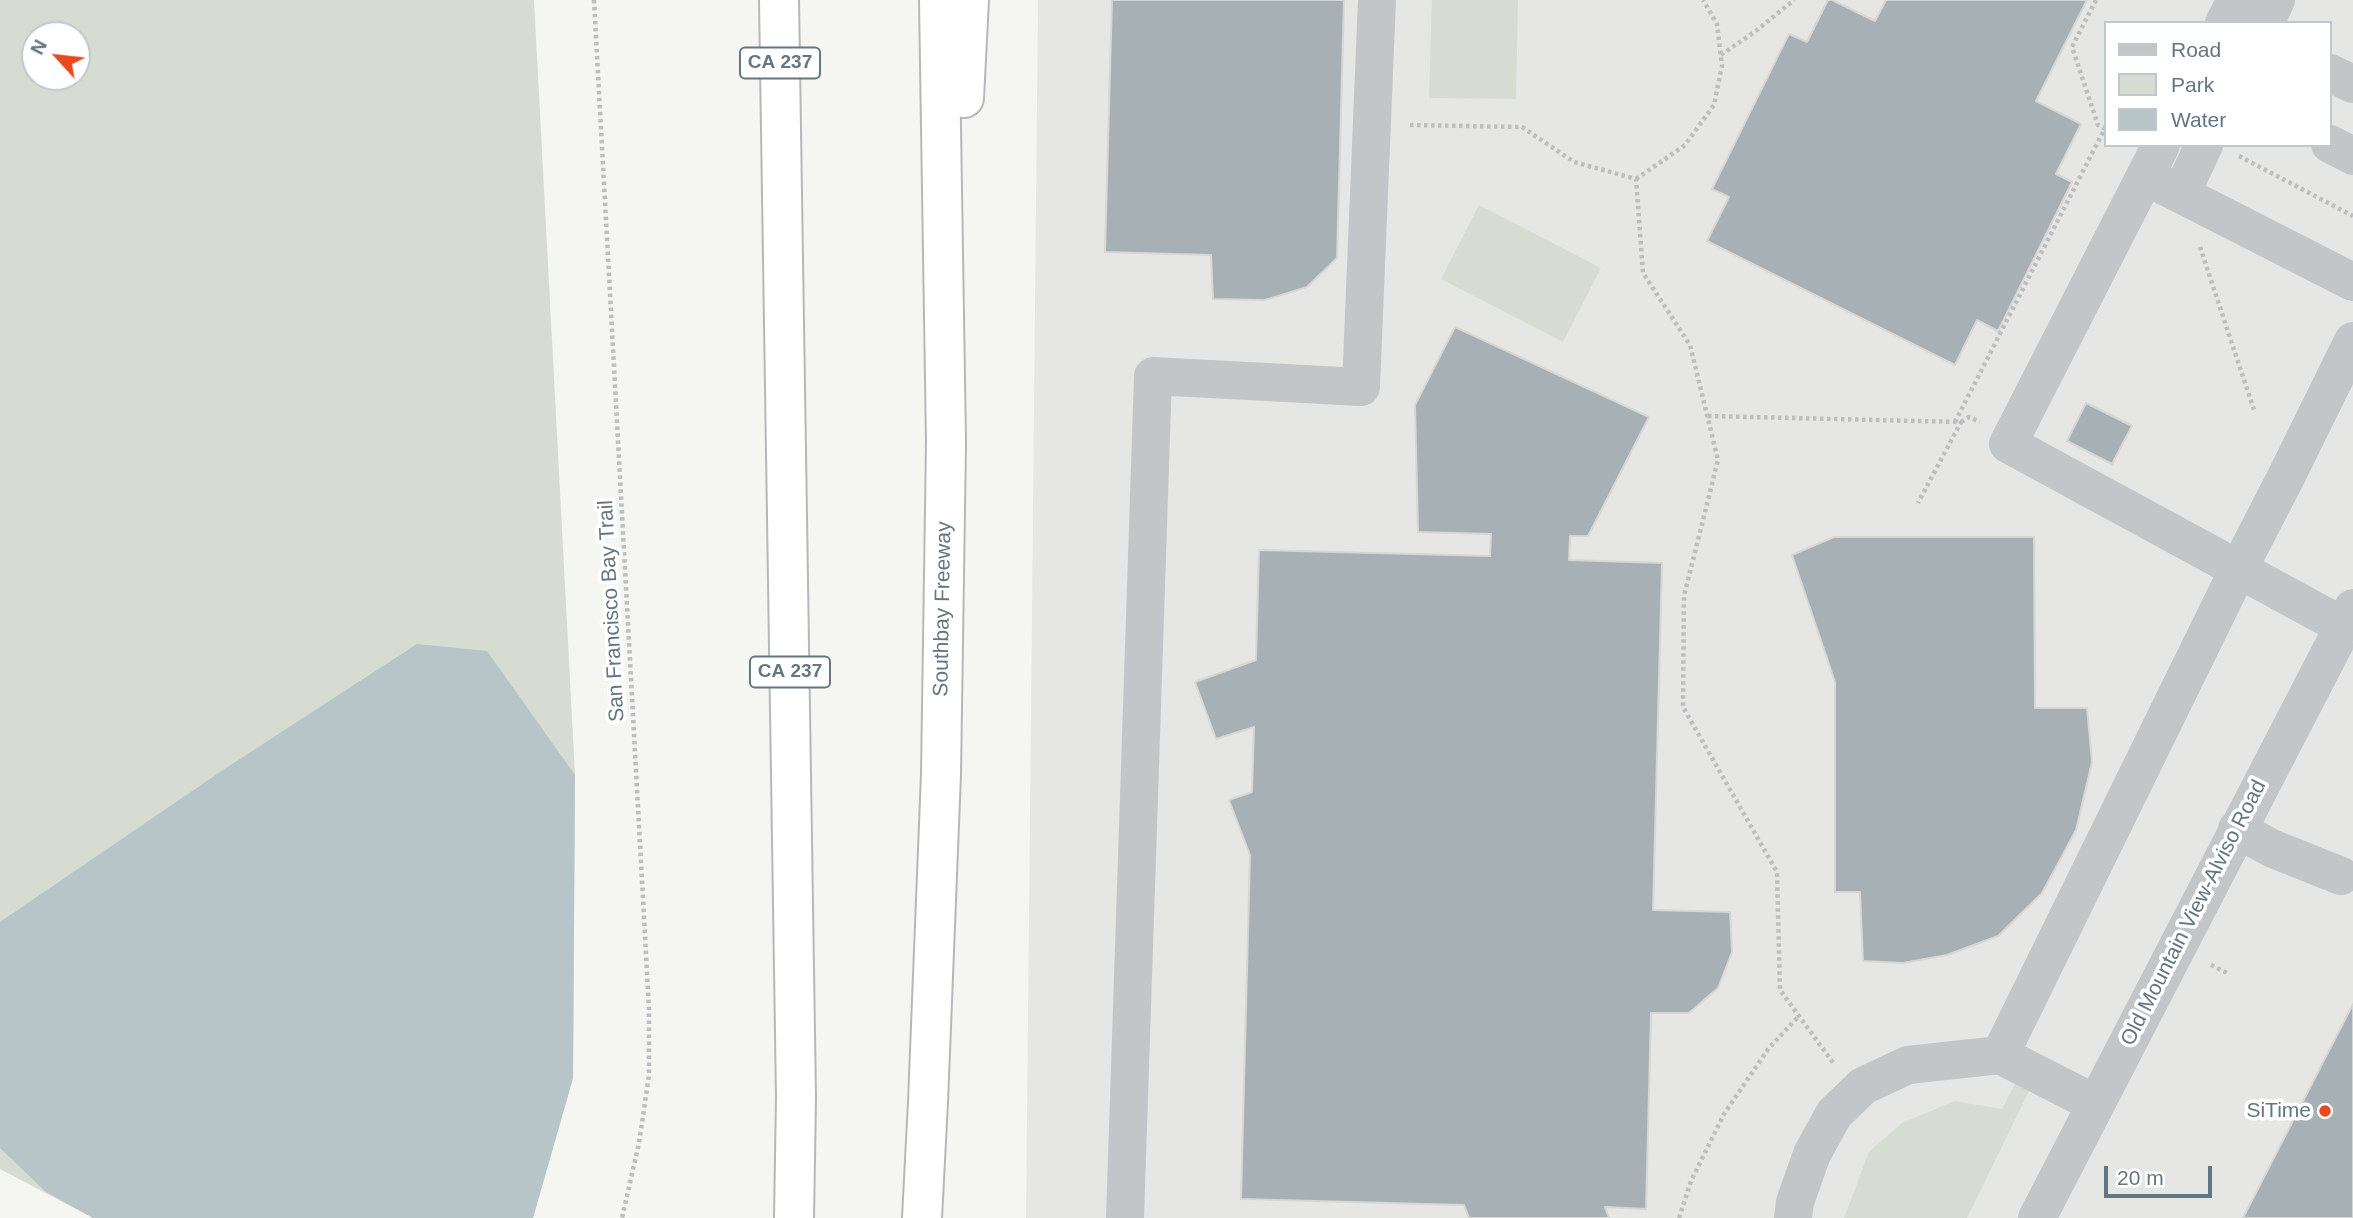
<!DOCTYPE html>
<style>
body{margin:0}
#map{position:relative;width:2353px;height:1218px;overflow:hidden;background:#f5f5f1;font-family:Helvetica,sans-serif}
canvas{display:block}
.legend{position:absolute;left:2104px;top:21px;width:228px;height:126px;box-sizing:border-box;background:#fff;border:2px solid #c1c8cd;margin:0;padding:9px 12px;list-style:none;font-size:21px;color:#637683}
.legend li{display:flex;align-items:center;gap:14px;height:35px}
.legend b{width:35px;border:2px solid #c1c8cd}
.north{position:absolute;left:21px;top:21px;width:70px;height:70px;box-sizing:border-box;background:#fff;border:2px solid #c1c8cd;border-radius:50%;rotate:297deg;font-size:19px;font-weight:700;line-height:28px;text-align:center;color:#637683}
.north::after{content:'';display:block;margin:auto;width:24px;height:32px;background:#e8491e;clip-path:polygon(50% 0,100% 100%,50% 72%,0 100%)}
.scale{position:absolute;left:2104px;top:1166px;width:108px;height:32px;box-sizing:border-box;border:4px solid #637683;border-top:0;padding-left:9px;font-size:21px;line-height:24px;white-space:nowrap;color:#637683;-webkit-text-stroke:5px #fff;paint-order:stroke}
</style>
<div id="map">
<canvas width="2353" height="1218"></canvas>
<ul class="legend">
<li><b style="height:9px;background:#c2c6c9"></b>Road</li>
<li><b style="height:19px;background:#d6dcd2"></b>Park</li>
<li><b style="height:19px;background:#b7c5c8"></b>Water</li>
</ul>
<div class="north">N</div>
<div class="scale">20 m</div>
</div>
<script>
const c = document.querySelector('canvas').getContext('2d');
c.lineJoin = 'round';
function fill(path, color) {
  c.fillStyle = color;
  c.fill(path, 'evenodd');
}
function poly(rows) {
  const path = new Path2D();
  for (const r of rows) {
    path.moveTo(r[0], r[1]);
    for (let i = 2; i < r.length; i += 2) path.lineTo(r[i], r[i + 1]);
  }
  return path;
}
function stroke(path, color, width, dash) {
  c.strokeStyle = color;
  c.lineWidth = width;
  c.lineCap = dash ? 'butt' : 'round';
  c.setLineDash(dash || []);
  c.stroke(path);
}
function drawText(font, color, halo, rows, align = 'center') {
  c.font = font + ' Helvetica,sans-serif';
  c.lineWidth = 7;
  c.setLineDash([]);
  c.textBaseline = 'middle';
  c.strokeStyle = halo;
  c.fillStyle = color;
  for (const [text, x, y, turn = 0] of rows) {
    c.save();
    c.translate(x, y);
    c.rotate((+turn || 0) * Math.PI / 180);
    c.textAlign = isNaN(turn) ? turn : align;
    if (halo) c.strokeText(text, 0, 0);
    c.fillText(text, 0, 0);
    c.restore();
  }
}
fill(poly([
 [1038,0,2353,0,2353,1218,1026,1218],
 [2106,23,2330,23,2330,145,2106,145]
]), '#e6e7e5');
fill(poly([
 [0,0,534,0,575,775,573,1078,533,1218,93,1218,0,1169],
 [35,35,77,35,77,77,35,77],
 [1432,0,1518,0,1516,99,1429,98],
 [1479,205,1601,268,1563,342,1441,279],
 [2017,1080,2030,1089,1967,1218,1844,1218,1869,1152,1902,1123,1955,1101,2002,1109]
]), '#d6dcd2');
fill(poly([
 [417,644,487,651,575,775,573,1078,533,1218,93,1218,46,1192,0,1148,0,922,226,768]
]), '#b7c5c8');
const building = poly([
 [1112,0,1344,0,1337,258,1307,287,1265,300,1213,299,1211,255,1105,252,1112,0],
 [1828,0,1832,0,1875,21,1886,0,2087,0,2036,101,2081,124,2056,174,2072,182,1998,331,1977,320,1955,365,1707,241,1729,197,1712,189,1789,34,1807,42,1828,0],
 [1455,327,1649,417,1588,536,1570,536,1569,560,1662,563,1653,910,1730,912,1732,952,1718,988,1689,1013,1651,1013,1646,1209,1605,1207,1609,1218,1469,1218,1464,1205,1241,1199,1250,855,1229,800,1252,792,1254,727,1216,739,1195,682,1256,660,1259,550,1490,556,1491,534,1418,532,1415,405,1455,327],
 [2086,403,2132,426,2112,464,2067,441,2086,403],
 [1834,537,2034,537,2035,708,2087,708,2092,762,2076,830,2042,893,1998,936,1947,955,1903,963,1863,961,1860,892,1835,892,1835,682,1792,555,1834,537],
 [2353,1004,2353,1218,2243,1218,2353,1004]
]);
fill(building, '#a7b0b5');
stroke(building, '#d6d6d4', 2);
const highway = poly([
 [779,0,796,1097,794,1218],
 [964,98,969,0],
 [922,1218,928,1102,941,774,946,442,939,0]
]);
stroke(highway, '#b5b8bb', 42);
stroke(poly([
 [594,0,649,1009,649,1075,639,1143,622,1218],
 [2096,0,2072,47,2098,125,2106,129],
 [1721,55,1757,30,1794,0],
 [1410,125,1522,127,1574,162,1636,179,1643,273,1690,345,1718,460,1684,596,1683,707,1777,872,1780,990,1834,1064],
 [2239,156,2353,216],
 [1636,179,1685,145,1714,105,1722,66,1717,24,1703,0],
 [2200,247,2255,413],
 [1708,416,1961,422,1918,503],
 [1955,422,2105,128],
 [1961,422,1969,417,1980,422],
 [2211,965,2229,974],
 [1679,1218,1691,1181,1724,1114,1769,1048,1799,1016]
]), '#bcbec0', 4.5, [3.5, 3.5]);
stroke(poly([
 [2224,23,2236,0],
 [2265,23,2276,0],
 [2330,73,2353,84],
 [2330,144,2353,156],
 [2161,145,2008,444,2343,626],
 [2145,176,2353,282],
 [2181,194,2204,145],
 [2237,829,2271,848,2341,876],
 [2096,1104,2000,1055,2239,568,2287,475,2353,341],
 [1125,1218,1153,376,1361,387,1377,0],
 [1793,1218,1795,1202,1812,1154,1834,1114,1863,1086,1908,1065,2000,1055],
 [2037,1218,2353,608]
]), '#c2c6c9', 38);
stroke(highway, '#fff', 38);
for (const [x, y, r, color] of [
 [2325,1111,7,"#e8491e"]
]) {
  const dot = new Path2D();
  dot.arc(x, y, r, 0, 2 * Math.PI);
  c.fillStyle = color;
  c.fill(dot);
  stroke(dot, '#fff', 2.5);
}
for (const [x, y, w] of [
 [780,63,80],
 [790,672,80]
]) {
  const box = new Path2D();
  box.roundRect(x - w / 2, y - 15.5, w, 31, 5);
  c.fillStyle = '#fff';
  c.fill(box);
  stroke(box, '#637683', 2);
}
drawText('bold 19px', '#637683', null, [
 ["CA 237",780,63],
 ["CA 237",790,672]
]);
drawText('21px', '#637683', '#fff', [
 ["Southbay Freeway",943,609,-89],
 ["San Francisco Bay Trail",612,611,-93],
 ["Old Mountain View-Alviso Road",2194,913,-63]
]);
drawText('21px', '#637683', '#fff', [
 ["SiTime",2311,1111]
], 'right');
</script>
